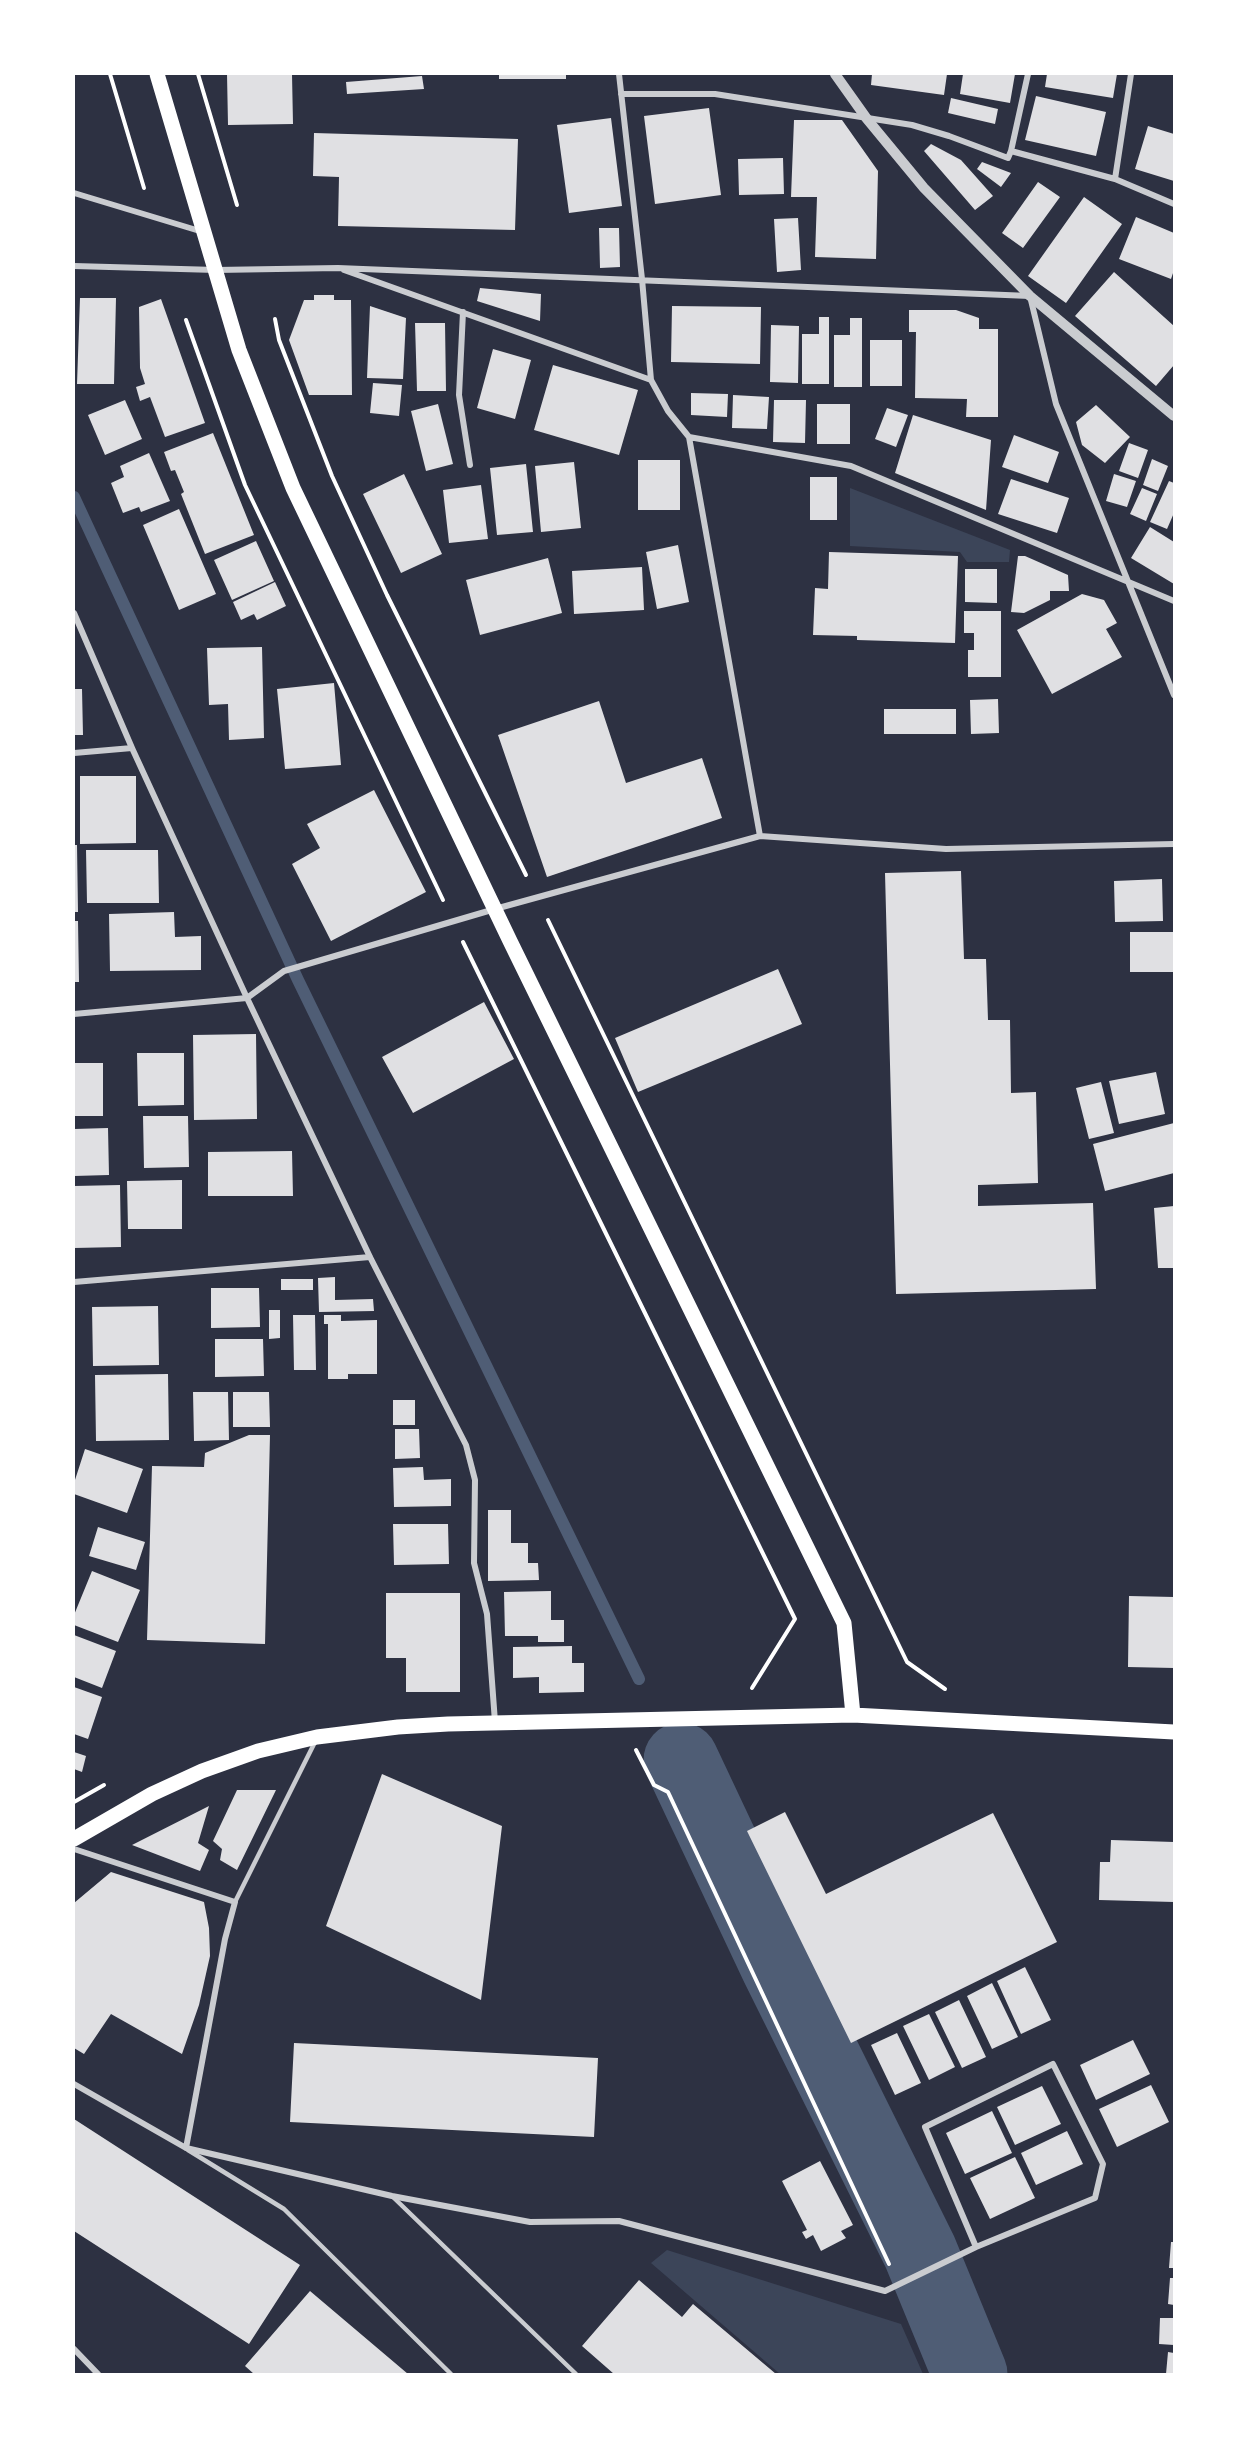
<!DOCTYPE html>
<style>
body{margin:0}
#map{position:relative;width:1248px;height:2448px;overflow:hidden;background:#2d3142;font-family:Raleway,sans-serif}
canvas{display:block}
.frame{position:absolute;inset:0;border:75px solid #fff;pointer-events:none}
</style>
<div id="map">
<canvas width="1248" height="2448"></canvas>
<div class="frame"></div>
</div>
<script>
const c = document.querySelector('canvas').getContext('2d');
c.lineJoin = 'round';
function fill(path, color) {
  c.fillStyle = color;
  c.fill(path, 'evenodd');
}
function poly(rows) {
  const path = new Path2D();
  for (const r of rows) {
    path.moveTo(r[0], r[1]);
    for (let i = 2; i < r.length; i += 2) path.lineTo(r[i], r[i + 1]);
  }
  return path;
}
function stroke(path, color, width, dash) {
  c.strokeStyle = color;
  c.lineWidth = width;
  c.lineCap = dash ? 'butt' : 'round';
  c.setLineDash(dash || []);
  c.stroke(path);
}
fill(poly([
 [850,488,1010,550,1009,562,967,562,960,552,850,546],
 [667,2250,901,2324,923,2374,780,2374,651,2263]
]), '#3c4559');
stroke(poly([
 [74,497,298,980,639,1679]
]), '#4f5d75', 12);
stroke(poly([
 [681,1760,778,1966,920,2252,970,2374]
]), '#4f5d75', 75);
fill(poly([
 [227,74,292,74,293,124,228,125],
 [499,74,566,74,566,79,499,79],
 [872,74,947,74,944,95,871,85],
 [963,74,1015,74,1010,103,960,94],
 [1047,74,1117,74,1113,98,1045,87],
 [422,76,424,89,347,94,346,82],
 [1036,96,1106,112,1096,156,1025,140],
 [951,98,998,109,995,124,948,113],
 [709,108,721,195,655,204,644,116],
 [611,118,622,206,569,213,557,125],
 [794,120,842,120,878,171,876,259,815,257,817,197,791,197],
 [1148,126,1174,134,1174,181,1135,169],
 [314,133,518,139,515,230,338,226,339,177,313,176],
 [931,144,961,160,993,196,975,210,924,151],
 [783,158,784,194,739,195,738,159],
 [982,162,1011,173,1001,187,977,169],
 [1038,182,1060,197,1023,248,1002,233],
 [1084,197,1122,224,1066,303,1028,276],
 [1136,217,1174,233,1174,270,1171,279,1119,259],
 [798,218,801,270,777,272,774,219],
 [599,228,619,228,620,267,600,268],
 [1114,272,1174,326,1174,365,1156,386,1075,316],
 [480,288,541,294,540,321,477,301],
 [314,295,334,295,334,300,351,300,352,395,309,395,289,340,304,300,314,300],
 [80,298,116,298,114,384,77,384],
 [161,299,205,423,165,437,150,397,140,401,136,387,145,384,140,368,139,307],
 [370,306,406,318,403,379,367,378],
 [672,306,761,307,760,364,671,362],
 [909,310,956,310,979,318,979,329,998,329,998,417,966,417,967,399,915,398,916,332,909,332],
 [819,317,829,317,829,384,802,384,802,334,819,334],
 [850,318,862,318,862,387,834,387,834,335,850,335],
 [415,323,445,323,446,391,417,391],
 [771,325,799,326,798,383,770,382],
 [870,340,902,340,902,386,870,386],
 [493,349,531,360,515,419,477,408],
 [553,365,638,390,619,455,534,430],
 [373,383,402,385,399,416,370,413],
 [691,393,728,394,727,417,691,415],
 [733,395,769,397,767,429,732,428],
 [125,400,142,439,105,455,88,415],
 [774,400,806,400,805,443,773,442],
 [438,404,453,464,426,471,411,411],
 [817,404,850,404,850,444,817,444],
 [1096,405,1130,437,1105,463,1082,445,1076,422],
 [887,408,908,415,896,447,875,439],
 [913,415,991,440,986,510,895,473],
 [213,433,254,535,205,554,181,494,184,492,175,470,171,471,164,452],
 [1014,435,1059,452,1048,483,1002,467],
 [1129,443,1148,450,1138,478,1119,471],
 [149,453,170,501,141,512,139,507,123,513,111,483,124,477,120,466],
 [1152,459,1168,466,1158,491,1143,485],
 [638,460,680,460,680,510,638,510],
 [574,462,581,528,541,532,535,466],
 [526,464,533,532,497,535,490,468],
 [404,474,442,554,401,573,363,494],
 [1114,474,1136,481,1127,507,1106,501],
 [810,477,837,477,837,520,810,520],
 [1011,479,1069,498,1057,533,998,514],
 [1169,481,1174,483,1174,513,1167,529,1150,522],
 [481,485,488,539,449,543,443,490],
 [1142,488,1157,494,1146,521,1130,514],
 [179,509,216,594,179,610,143,525],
 [1150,527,1174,542,1174,584,1131,558],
 [256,541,274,581,232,600,214,560],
 [678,545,689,602,657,609,646,552],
 [829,552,958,556,955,643,857,640,857,636,813,635,815,588,828,589],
 [1018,556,1025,556,1068,575,1069,591,1050,591,1050,600,1024,613,1011,612],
 [548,558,562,613,480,635,466,580],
 [642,567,644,610,574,614,572,571],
 [965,569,997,569,997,603,965,602],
 [275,582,286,606,257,620,254,614,241,620,233,602],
 [1082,594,1104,600,1117,623,1106,629,1122,657,1052,694,1017,630],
 [964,611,1001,611,1001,677,968,677,968,650,974,650,974,633,964,633],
 [262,647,264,738,229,740,228,704,209,705,207,648],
 [334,683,341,765,285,769,277,689],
 [74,689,82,689,83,735,74,735],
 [998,699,999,733,971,734,970,700],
 [599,701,626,783,702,758,722,818,547,877,498,735],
 [884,709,956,709,956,734,884,734],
 [80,776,136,776,136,843,80,844],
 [374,790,426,892,331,941,292,864,320,848,307,824],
 [74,845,77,845,78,912,74,912],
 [86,850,158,850,159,903,87,903],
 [961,871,964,959,986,959,988,1020,1010,1020,1011,1093,1036,1092,1038,1183,978,1185,978,1206,1093,1203,1096,1289,896,1294,885,873],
 [1162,879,1163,921,1115,922,1114,881],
 [174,912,175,937,201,936,201,970,110,971,109,914],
 [74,921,78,921,79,982,74,982],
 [1130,932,1174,932,1174,972,1130,972],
 [778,969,802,1024,638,1092,615,1038],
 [484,1002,514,1059,413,1113,382,1057],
 [256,1034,257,1119,194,1120,193,1035],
 [137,1053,184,1053,184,1105,138,1106],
 [74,1063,103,1063,103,1116,74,1116],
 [1156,1072,1165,1114,1119,1124,1109,1081],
 [1101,1082,1114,1133,1089,1139,1076,1088],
 [143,1116,188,1116,189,1167,144,1168],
 [1174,1123,1174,1173,1105,1191,1093,1144],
 [108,1128,109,1175,74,1176,74,1129],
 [292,1151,293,1196,208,1196,208,1152],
 [182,1180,182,1229,128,1229,127,1181],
 [120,1185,121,1247,74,1248,74,1186],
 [1174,1206,1174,1268,1158,1268,1154,1208],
 [335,1277,335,1300,373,1299,374,1311,319,1312,318,1278],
 [281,1279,313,1279,313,1290,281,1290],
 [211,1288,259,1288,260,1327,211,1328],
 [158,1306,159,1365,93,1366,92,1307],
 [269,1310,280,1310,280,1338,269,1339],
 [293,1315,315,1315,316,1370,294,1370],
 [324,1315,341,1315,341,1321,377,1320,377,1374,348,1374,348,1379,328,1379,328,1324,324,1324],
 [215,1339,263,1339,264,1376,215,1377],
 [168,1374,169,1440,96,1441,95,1375],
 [193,1392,228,1392,229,1440,194,1441],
 [233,1392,269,1392,270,1427,233,1427],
 [393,1400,415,1400,415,1425,393,1425],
 [395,1429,419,1429,420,1458,395,1459],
 [249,1435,270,1435,265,1644,147,1640,152,1466,204,1467,205,1453],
 [85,1449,143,1469,127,1513,74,1494,74,1483],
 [423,1467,424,1480,451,1479,451,1506,394,1507,393,1468],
 [488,1510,511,1510,511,1543,528,1543,528,1563,538,1563,539,1580,488,1581],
 [393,1524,448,1524,449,1564,394,1565],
 [98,1527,145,1542,136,1570,89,1556],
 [92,1571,140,1590,118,1642,74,1625,74,1615],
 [551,1591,551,1620,564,1620,564,1642,538,1642,538,1636,505,1636,504,1592],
 [386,1593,460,1593,460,1692,406,1692,406,1658,386,1658],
 [1129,1596,1174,1597,1174,1668,1128,1667],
 [74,1635,116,1651,102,1688,74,1677],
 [572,1646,572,1663,584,1663,584,1692,539,1693,539,1677,513,1678,513,1647],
 [74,1687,102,1697,88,1739,74,1734],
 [74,1752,86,1756,82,1772,74,1769],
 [382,1774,502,1826,481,2000,326,1926],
 [237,1790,276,1790,237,1870,220,1860,222,1849,213,1841],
 [209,1806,198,1843,209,1850,200,1871,132,1845],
 [785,1812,826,1894,993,1813,1057,1942,851,2043,747,1831],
 [1111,1840,1174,1842,1174,1902,1099,1900,1100,1862,1110,1862],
 [111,1872,204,1902,209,1928,210,1956,199,2005,182,2054,111,2014,84,2054,74,2048,74,1903],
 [1025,1967,1051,2020,1021,2034,997,1981],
 [992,1983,1018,2037,992,2049,967,1996],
 [959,2000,986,2057,962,2068,935,2012],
 [929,2014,955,2067,929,2080,903,2026],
 [897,2033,921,2083,895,2095,871,2045],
 [1133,2040,1150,2074,1096,2100,1080,2065],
 [294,2043,598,2058,594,2137,290,2122],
 [1151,2085,1169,2122,1117,2147,1099,2109],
 [1042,2086,1061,2124,1015,2145,997,2107],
 [992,2111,1012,2153,965,2174,946,2133],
 [74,2119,300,2265,249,2344,74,2231],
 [1067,2131,1083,2164,1036,2185,1021,2153],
 [1015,2157,1035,2198,990,2219,970,2178],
 [820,2161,853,2225,841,2231,846,2238,821,2251,813,2235,806,2239,802,2232,807,2230,782,2181],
 [1171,2242,1174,2242,1174,2268,1169,2268],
 [1170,2278,1174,2278,1174,2305,1168,2304],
 [639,2280,682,2317,693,2304,776,2374,614,2374,582,2346],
 [310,2291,408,2374,254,2374,245,2366],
 [1160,2318,1174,2318,1174,2345,1159,2344],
 [1168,2352,1174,2353,1174,2374,1166,2374]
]), '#e0e0e3');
stroke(poly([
 [110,74,144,188],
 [198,74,237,205],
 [275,319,279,340,332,476,387,595,526,875],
 [186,320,245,485,443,900],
 [548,920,907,1662,945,1689],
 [463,942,795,1619,752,1688],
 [636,1750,654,1785,668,1792,889,2264],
 [74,1802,104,1785]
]), '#fff', 4);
stroke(poly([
 [235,1902,315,1742],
 [188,2150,284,2209,451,2374],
 [393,2197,576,2374]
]), '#caccd0', 4.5);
stroke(poly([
 [619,74,642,279,651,380,668,411,689,437,760,836],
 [621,94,715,94,912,125,949,136,1008,158,1011,151,1115,179,1174,204],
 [1011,151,1028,74],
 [1115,179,1131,74],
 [74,193,203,232],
 [74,266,216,270,338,268,1030,296,1056,404,1174,695],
 [344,270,651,380],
 [463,312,459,395,470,465],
 [689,437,851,466,1174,601],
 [74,613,132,748,247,998,370,1257,466,1445,475,1480,474,1563,487,1614,495,1722],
 [74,753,132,748],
 [74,1014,247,998,284,971,495,909,760,836,946,849,1174,844],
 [74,1282,370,1257],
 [74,1849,235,1902,225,1939,186,2148],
 [74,2084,186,2148,392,2196,530,2222,619,2221,885,2291,976,2247,1095,2198,1103,2164,1053,2064,925,2127,976,2247],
 [74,2349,98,2374]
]), '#caccd0', 6);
stroke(poly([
 [835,74,867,119,924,188,1030,296,1174,416]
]), '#caccd0', 10);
stroke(poly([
 [157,74,239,350,293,488,510,941,844,1623,853,1715],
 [74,1839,152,1794,202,1771,258,1751,317,1737,398,1727,448,1724,853,1715,1174,1732]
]), '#fff', 15);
</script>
